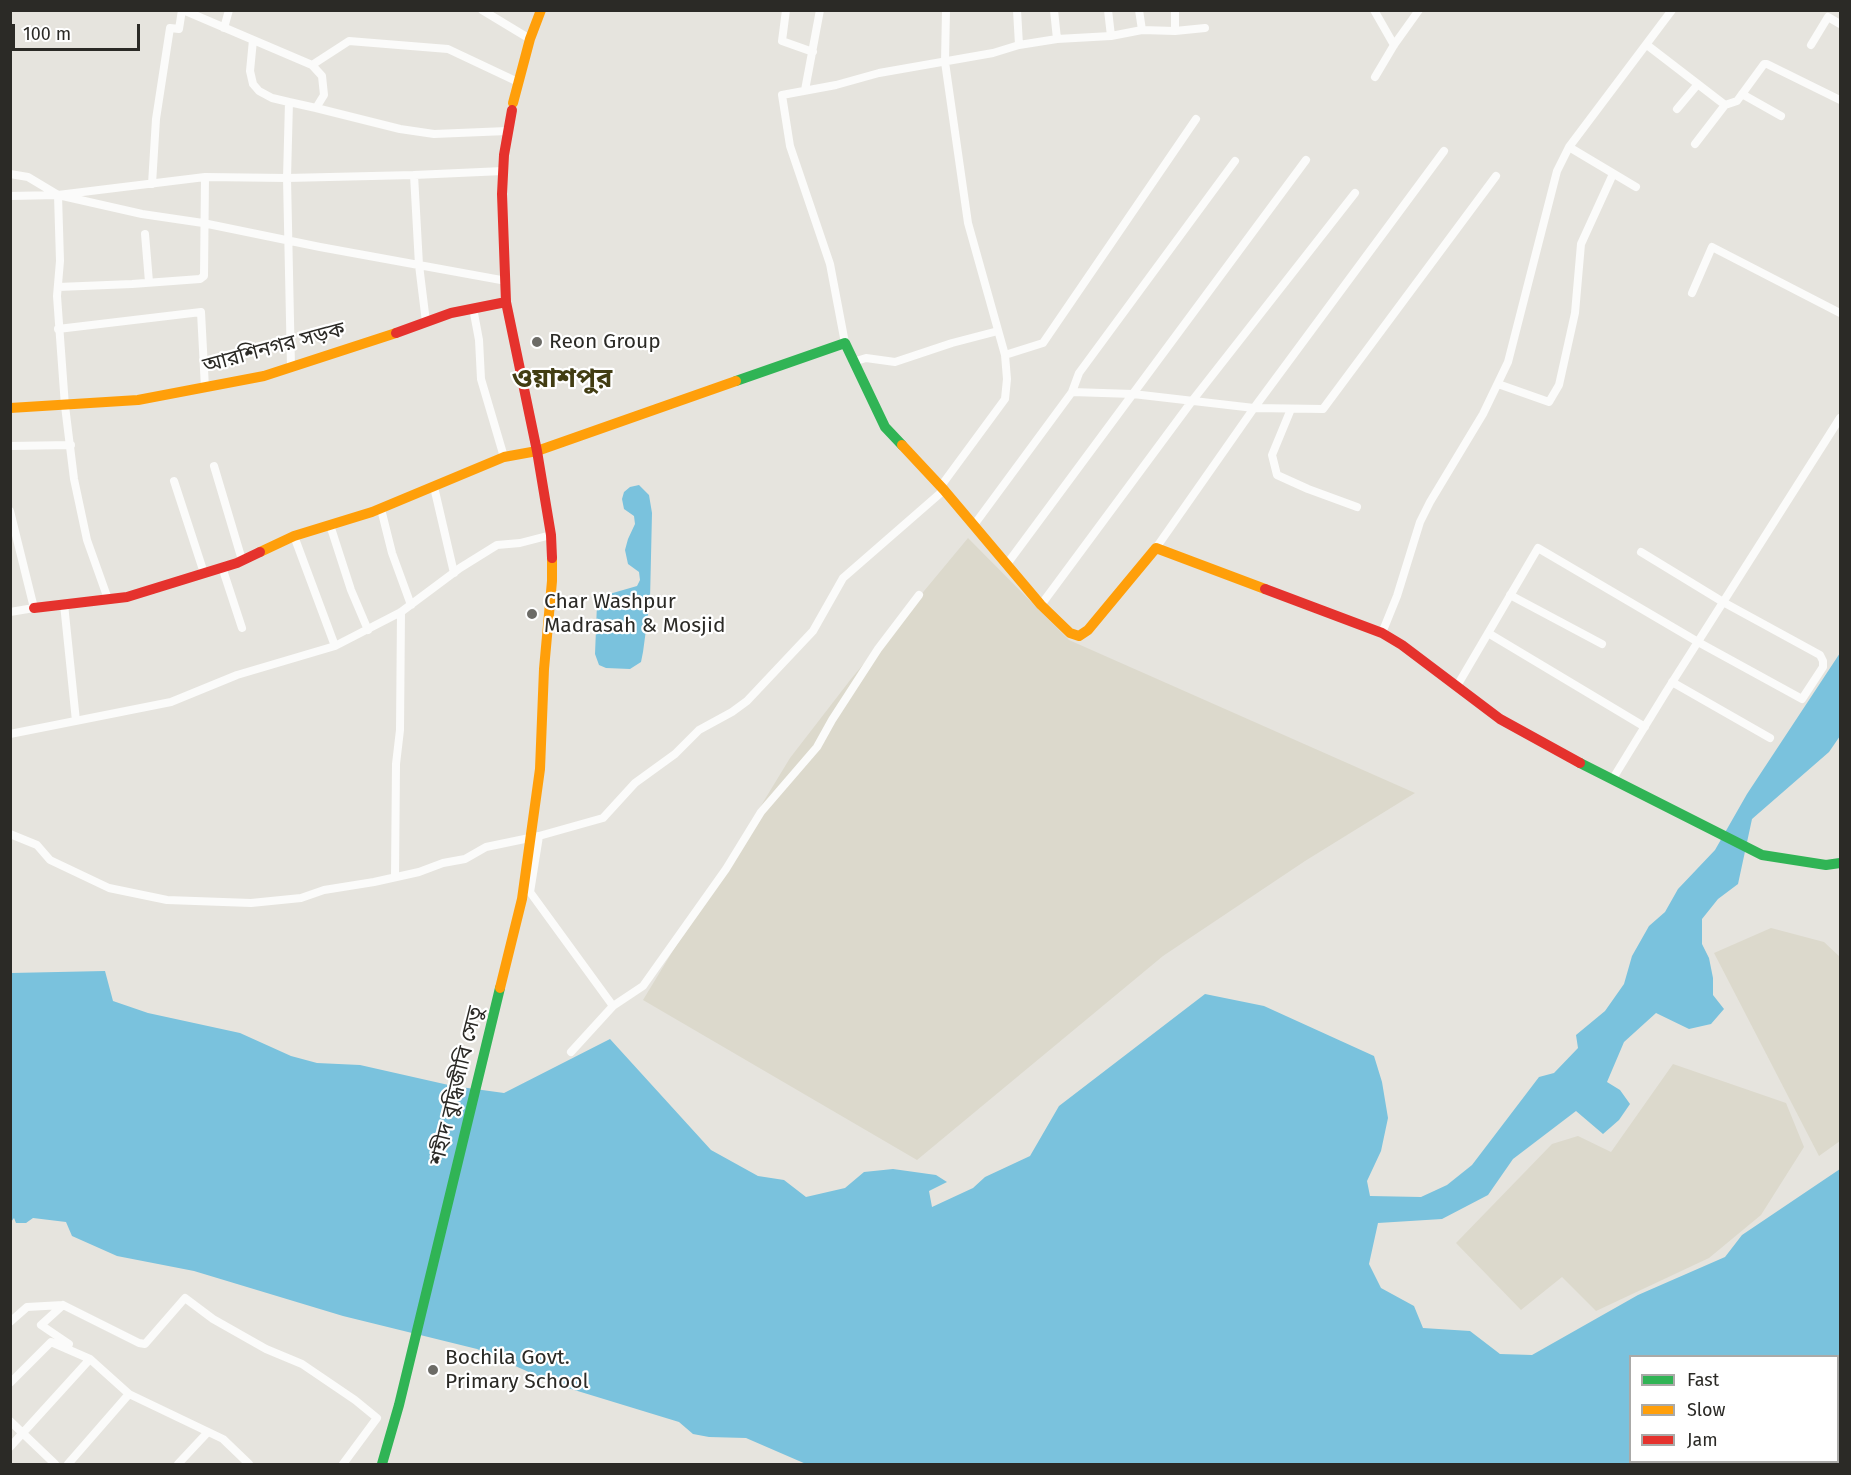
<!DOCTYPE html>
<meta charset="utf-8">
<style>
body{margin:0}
#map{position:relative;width:1851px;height:1475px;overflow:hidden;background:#e6e4de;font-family:"Fira Sans",sans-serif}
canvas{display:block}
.frame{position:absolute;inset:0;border:12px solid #2b2a26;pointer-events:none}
.legend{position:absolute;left:1629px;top:1355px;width:210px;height:108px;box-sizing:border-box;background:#fff;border:2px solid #aaaaa8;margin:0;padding:8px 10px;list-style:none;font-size:18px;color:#2b2a26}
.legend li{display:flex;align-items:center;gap:12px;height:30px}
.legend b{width:30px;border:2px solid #aaaaa8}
.scale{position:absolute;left:12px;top:24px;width:128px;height:27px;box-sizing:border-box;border:3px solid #2b2a26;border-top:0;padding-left:8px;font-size:18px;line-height:21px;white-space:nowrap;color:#2b2a26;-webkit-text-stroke:4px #fff;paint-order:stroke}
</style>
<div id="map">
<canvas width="1851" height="1475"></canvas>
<div class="frame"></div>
<ul class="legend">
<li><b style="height:8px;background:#30b455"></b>Fast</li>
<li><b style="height:8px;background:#ff9f0a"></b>Slow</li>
<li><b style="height:8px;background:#e5322d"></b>Jam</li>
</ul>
<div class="scale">100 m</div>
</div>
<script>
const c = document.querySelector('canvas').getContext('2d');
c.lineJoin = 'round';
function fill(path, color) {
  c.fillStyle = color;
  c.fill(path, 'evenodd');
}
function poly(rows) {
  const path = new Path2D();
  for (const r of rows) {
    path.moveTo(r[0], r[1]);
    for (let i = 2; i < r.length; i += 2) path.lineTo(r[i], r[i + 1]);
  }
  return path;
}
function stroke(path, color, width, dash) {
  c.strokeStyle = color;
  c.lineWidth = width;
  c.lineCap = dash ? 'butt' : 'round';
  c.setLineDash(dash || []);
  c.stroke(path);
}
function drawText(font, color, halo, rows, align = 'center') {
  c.font = font + ' "Fira Sans","Noto Sans Bengali",sans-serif';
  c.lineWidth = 4.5;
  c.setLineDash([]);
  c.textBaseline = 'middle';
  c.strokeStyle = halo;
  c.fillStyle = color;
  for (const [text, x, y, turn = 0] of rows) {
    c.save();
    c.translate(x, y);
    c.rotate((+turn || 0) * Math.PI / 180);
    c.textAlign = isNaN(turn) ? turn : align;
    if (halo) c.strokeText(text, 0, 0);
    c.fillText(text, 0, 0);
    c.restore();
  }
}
fill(poly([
 [968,538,1069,640,1415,793,1305,861,1163,956,917,1160,643,1000,790,758,851,679],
 [1771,928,1824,942,1840,957,1840,1141,1819,1156,1714,953],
 [1673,1064,1786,1103,1804,1147,1761,1215,1709,1258,1596,1311,1562,1277,1521,1310,1456,1243,1552,1144,1578,1136,1611,1152]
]), '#dcd9cc');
fill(poly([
 [639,485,649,495,652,513,650,600,643,652,641,662,630,669,606,668,599,665,595,654,597,604,599,597,637,586,640,580,639,572,628,564,625,550,628,539,635,524,634,516,624,509,622,499,624,492,630,487],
 [1840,653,1840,736,1829,752,1752,819,1738,884,1718,899,1702,919,1702,944,1709,958,1713,978,1713,995,1724,1009,1711,1024,1689,1029,1656,1013,1624,1042,1607,1082,1620,1090,1630,1104,1619,1120,1603,1134,1576,1111,1513,1159,1488,1195,1442,1219,1378,1223,1369,1264,1381,1288,1414,1306,1423,1328,1470,1331,1500,1354,1532,1355,1638,1295,1725,1257,1742,1235,1840,1169,1840,1464,806,1464,746,1438,709,1437,693,1434,679,1422,558,1385,477,1349,343,1316,194,1271,117,1256,72,1236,66,1222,33,1218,26,1223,16,1223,14,1218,11,1222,11,973,105,971,113,1001,148,1013,240,1033,291,1056,317,1063,360,1065,453,1086,504,1093,610,1039,711,1150,758,1176,784,1180,806,1197,845,1188,864,1172,893,1169,936,1175,947,1182,929,1191,932,1207,973,1188,985,1177,1030,1156,1059,1106,1205,994,1264,1006,1374,1056,1382,1082,1388,1118,1381,1151,1367,1181,1370,1196,1421,1197,1447,1185,1472,1165,1539,1077,1554,1073,1578,1048,1576,1035,1605,1011,1624,984,1632,956,1649,926,1665,912,1678,889,1715,850,1747,794],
 [1630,1356,1838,1356,1838,1462,1630,1462]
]), '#7ac2dd');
stroke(poly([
 [183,10,312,65,349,41,448,49,518,82],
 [482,10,530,39],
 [786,10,782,41,813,52],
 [1017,10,1019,45],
 [1054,10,1057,39],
 [1108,10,1111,36],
 [1139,10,1142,30],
 [1175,10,1175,31],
 [1374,10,1394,45],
 [224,28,229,10],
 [253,40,250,71,253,84,259,91,272,98,289,102],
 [1647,45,1725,105,1737,101,1764,64,1767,64,1840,100],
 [1811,45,1828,17,1840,24],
 [1375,77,1394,45,1419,10],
 [805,90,820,10],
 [1742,94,1781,116],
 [316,108,400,129,434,134,507,131],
 [1677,109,1698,84],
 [1695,144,1725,105],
 [1569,147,1636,187],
 [10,174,28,177,58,195,142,214,203,223,320,247,501,280],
 [414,175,503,171],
 [152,184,156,119,170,28,179,29,182,10],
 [58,195,60,261,57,296,65,406,74,479,87,540,108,599],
 [10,196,58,195,205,177,287,178,289,102,316,108,324,95,322,76,312,65],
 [145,234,149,282],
 [58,287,132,284,200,279,204,276,205,177],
 [1692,293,1712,247,1840,313],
 [473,308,479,340,481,379,504,457],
 [58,329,201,312,205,388],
 [845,343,830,264,790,146,782,95,836,85,879,73,993,53,1019,45,1057,39,1111,36,1142,30,1175,31,1205,28],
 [1005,355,1043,343,1196,119],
 [853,362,866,358,895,362,952,343,998,331],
 [291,367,287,178,414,175,419,265,426,322],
 [1498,384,1549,402,1559,385,1575,313,1581,244,1613,174],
 [1072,392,1133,394,1254,408,1323,409,1496,176],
 [1291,409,1272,455,1277,475,1308,489,1357,507],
 [10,446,71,445],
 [214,466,242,560],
 [174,481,204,573],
 [941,486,1005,399,1007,379,1005,355,968,223,945,62,946,10],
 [434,487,454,573],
 [381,509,392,553,411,605],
 [10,511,34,608,10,612],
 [330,525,351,590,368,630],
 [974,525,1072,392,1079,373,1235,161],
 [294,536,335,646],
 [1156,548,1254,408,1444,151],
 [1007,564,1306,160],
 [222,567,242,628],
 [1510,595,1602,644],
 [64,604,76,721],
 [1041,605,1192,401,1355,193],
 [1382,633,1397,596,1420,522,1430,502,1483,414,1508,362,1557,171,1569,147,1672,10],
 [1488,633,1645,727],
 [1672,682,1770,738],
 [1457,686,1538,548,1698,642,1802,699,1823,667,1823,661,1820,655,1723,602,1641,552],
 [10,734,171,702,237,675,335,646,401,612,460,568,497,545,520,543,551,535],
 [1612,780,1666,692,1840,418],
 [10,834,37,845,50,860,109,888,167,900,251,903,301,898,324,890,374,882,419,872,443,863,465,859,486,847,539,836,603,818,635,783,675,754,699,730,732,712,747,701,813,631,843,578,944,490],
 [539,836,530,892,613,1006],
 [395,877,396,764,400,730,401,612],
 [571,1052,613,1006,643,986,726,869,761,812,817,747,832,720,878,649,919,595],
 [63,1305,41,1325,69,1344,68,1347],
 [10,1322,27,1307,63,1305,139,1343,145,1344,185,1298,213,1319,266,1349,302,1364,355,1400,377,1418,343,1464],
 [10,1383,51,1342,90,1359,129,1394,223,1439,249,1464],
 [10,1421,55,1464],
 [10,1447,90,1359],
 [68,1464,129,1394],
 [178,1464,207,1433]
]), '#fbfbfa', 8);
stroke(poly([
 [736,381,845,343,885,427,902,445],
 [1580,763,1762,855,1826,865,1840,863],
 [382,1464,399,1405,500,988]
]), '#30b455', 10);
stroke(poly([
 [513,103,530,39,541,10],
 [10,408,138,400,264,376,396,333],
 [902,445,944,490,1041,605,1070,633,1079,636,1088,630,1156,548,1265,589],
 [260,552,294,536,372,512,504,457,537,451,736,381],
 [500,988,522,899,540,769,544,669,552,581,552,558]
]), '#ff9f0a', 10);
stroke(poly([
 [512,110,504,155,502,194,506,302,537,451,551,535,552,558],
 [396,333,451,313,506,302],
 [1265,589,1382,633,1402,645,1500,719,1580,763],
 [34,608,127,597,237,563,260,552]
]), '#e5322d', 10);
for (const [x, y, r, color] of [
 [537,342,6,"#6c6b66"],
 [532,614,6,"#6c6b66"],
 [433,1370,6,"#6c6b66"]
]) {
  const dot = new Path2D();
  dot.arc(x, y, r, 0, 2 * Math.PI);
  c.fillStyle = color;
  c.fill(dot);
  stroke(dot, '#fff', 2);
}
drawText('21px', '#2b2a26', '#fff', [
 ["Reon Group",549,342],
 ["Char Washpur",544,602],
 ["Madrasah & Mosjid",544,626],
 ["Bochila Govt.",445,1358],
 ["Primary School",445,1382]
], 'left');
drawText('21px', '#2b2a26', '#fff', [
 ["আরশিনগর সড়ক",274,348,-15],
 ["শহীদ বুদ্ধিজীবি সেতু",457,1086,-76]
]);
drawText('bold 27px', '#423d13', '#fff', [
 ["ওয়াশপুর",562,379]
]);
</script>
